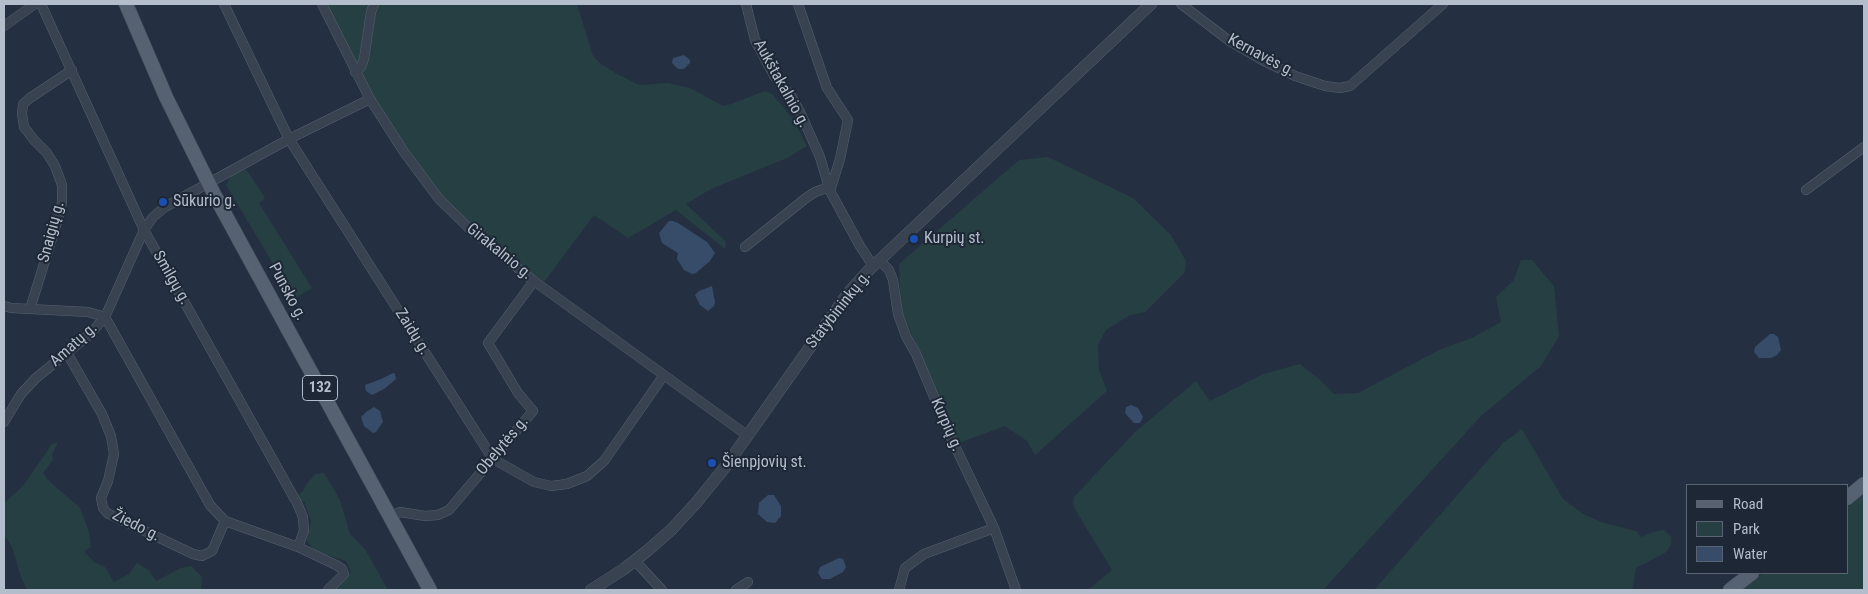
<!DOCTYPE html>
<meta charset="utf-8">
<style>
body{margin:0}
#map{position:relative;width:1868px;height:594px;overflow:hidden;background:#243041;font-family:"Roboto Condensed",sans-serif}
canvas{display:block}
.frame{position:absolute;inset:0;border:5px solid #b4bdcb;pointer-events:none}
.legend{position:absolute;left:1686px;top:484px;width:162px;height:90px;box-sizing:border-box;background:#1d2736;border:1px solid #596372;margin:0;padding:6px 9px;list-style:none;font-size:15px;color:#b4bdcb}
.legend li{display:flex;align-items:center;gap:10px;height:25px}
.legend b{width:25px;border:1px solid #596372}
</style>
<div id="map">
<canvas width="1868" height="594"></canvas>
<div class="frame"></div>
<ul class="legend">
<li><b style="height:6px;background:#566171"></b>Road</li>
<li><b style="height:14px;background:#263f42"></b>Park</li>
<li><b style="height:14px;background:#374c69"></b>Water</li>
</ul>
</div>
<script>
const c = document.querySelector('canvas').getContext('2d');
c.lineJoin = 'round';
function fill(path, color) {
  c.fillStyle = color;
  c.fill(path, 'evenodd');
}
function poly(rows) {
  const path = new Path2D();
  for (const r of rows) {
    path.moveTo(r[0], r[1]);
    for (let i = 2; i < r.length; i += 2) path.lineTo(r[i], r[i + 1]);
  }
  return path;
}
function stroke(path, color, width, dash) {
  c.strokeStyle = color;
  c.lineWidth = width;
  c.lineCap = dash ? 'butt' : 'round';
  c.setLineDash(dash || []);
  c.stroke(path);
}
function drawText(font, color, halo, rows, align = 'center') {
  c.font = font + ' "Roboto Condensed",sans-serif';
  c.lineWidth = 4;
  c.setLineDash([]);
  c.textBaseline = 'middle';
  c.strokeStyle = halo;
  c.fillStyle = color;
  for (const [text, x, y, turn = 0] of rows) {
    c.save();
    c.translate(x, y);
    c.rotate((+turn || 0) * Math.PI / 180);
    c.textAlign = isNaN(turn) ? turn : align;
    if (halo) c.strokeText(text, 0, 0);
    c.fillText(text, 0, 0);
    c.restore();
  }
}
fill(poly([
 [326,4,577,4,593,56,600,63,617,74,639,85,668,83,690,88,723,106,731,104,765,91,772,94,793,119,807,146,787,158,711,189,686,204,725,241,726,244,725,249,676,210,628,238,594,215,544,282,483,235,454,209,430,184,408,155,368,88],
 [1048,157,1133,198,1171,235,1186,261,1185,272,1145,312,1130,315,1106,330,1098,345,1099,370,1107,391,1035,455,1027,441,1005,426,959,443,900,307,899,264,1019,160],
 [246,169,265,198,259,203,312,288,294,299,226,185,231,176],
 [1521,260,1532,260,1554,286,1559,336,1541,366,1481,416,1323,590,1088,590,1112,570,1076,511,1073,503,1074,497,1135,432,1196,381,1210,401,1263,374,1300,364,1319,379,1334,394,1358,393,1439,350,1472,338,1501,322,1496,297,1514,280],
 [1522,429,1563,499,1585,515,1604,523,1636,531,1641,537,1653,532,1664,530,1671,537,1671,545,1665,553,1636,568,1632,590,1374,590,1503,443],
 [58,442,52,455,53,460,43,473,48,480,80,508,89,532,91,547,84,551,94,562,105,567,114,582,129,574,137,563,149,570,156,581,181,568,191,566,202,577,201,590,27,590,21,577,12,547,4,535,4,503,23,486,52,444],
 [324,473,340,500,350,534,365,549,388,590,334,590,351,572,346,561,314,551,307,540,311,521,304,501,300,502,299,494,303,491,307,483,316,474],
 [1864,493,1864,590,1741,590,1763,573,1847,573,1847,507]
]), '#263f42');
fill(poly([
 [684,55,690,60,690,63,684,69,678,69,672,63,673,58],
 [669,221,673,221,678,223,707,242,715,253,710,261,696,273,692,274,684,270,677,259,678,253,662,243,659,233],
 [712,286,715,302,714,306,708,311,700,305,695,295,699,291],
 [1770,334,1774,334,1778,337,1781,350,1777,355,1771,358,1759,358,1754,352,1755,347],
 [393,373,395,374,396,379,384,389,372,395,366,391,365,385,381,379],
 [1131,405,1138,408,1143,417,1140,423,1134,423,1125,413,1126,407],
 [374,407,380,411,383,422,376,432,373,433,364,426,361,417,366,412],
 [768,495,774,495,781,506,781,516,775,523,767,522,758,514,759,503],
 [839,558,843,559,846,567,843,572,830,579,822,579,818,573,820,567]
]), '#374c69');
const minor = poly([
 [41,4,144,230,297,503,303,517,304,531,298,547],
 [224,4,289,139,493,459,534,482,551,486,567,484,587,476,604,461,664,375],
 [322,4,370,99,404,152,439,199,473,232,534,281,748,436],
 [746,4,755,40,775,77,790,94,800,112,820,157,830,191,860,246,873,266],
 [798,4,827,88,848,120,840,159,830,191],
 [1181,4,1231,42,1262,60,1295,76,1325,86,1340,88,1350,86,1443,4],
 [4,26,35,4],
 [355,72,361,67,364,59,371,12,374,4],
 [1806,190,1864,147],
 [745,247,806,198,815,192,829,187],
 [879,260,889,270,893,280,898,314,906,336,916,354,953,442,994,528,1016,590],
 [4,306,11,308,88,312,105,317,210,505,225,521,298,547,336,565,342,569,344,574,328,590],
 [30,309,57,222,62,203,62,185,55,166,47,153,34,140,24,127,22,114,23,104,30,98,72,70],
 [67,353,102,414,111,436,114,454,108,481,101,498,103,508,107,513,193,554,202,556,212,551,225,521],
 [4,422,21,394,36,378,90,334,105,317,144,230,153,217,165,207,289,139,370,99],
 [390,517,400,512,425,516,438,515,449,510,533,411,518,393,488,343,534,281],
 [635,561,662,590],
 [736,590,748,582],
 [899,590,905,568,924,554,994,528]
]);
const tertiary = poly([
 [591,590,624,569,647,551,671,530,696,503,726,466,849,292,869,270,1151,4]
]);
const primary = poly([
 [126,4,166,97,214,194,430,590],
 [1847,498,1864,484],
 [1730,590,1752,573]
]);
stroke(minor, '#56606e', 10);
stroke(tertiary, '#56606e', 12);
stroke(primary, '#414b5a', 15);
stroke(minor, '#384251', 9);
stroke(tertiary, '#384251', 11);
stroke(primary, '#566171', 14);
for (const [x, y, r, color] of [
 [163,202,5,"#1a4fb4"],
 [914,239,5,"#1a4fb4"],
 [712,463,5,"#1a4fb4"]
]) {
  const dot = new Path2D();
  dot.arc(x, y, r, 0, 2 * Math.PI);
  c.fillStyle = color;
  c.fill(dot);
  stroke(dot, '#1d2736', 2);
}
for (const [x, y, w] of [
 [320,388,35]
]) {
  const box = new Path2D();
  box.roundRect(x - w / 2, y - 12.5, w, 25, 4);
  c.fillStyle = '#1d2736';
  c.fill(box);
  stroke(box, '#b4bdcb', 1);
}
drawText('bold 15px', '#b4bdcb', null, [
 ["132",320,388]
]);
drawText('16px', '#b4bdcb', '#1d2736', [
 ["Kernavės g.",1261,56,28],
 ["Aukštakalnio g.",781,84,61],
 ["Snaigių g.",52,232,-75],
 ["Girakalnio g.",499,252,39],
 ["Smilgų g.",171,278,60],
 ["Punsko g.",287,292,62],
 ["Statybininkų g.",839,310,-52],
 ["Zaidų g.",412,332,58],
 ["Amatų g.",74,345,-42],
 ["Kurpių g.",946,425,66],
 ["Obelytės g.",503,446,-50],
 ["Žiedo g.",136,526,27]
]);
drawText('16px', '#b4bdcb', '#1d2736', [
 ["Sūkurio g.",173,202],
 ["Kurpių st.",924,239],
 ["Šienpjovių st.",722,463]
], 'left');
</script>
